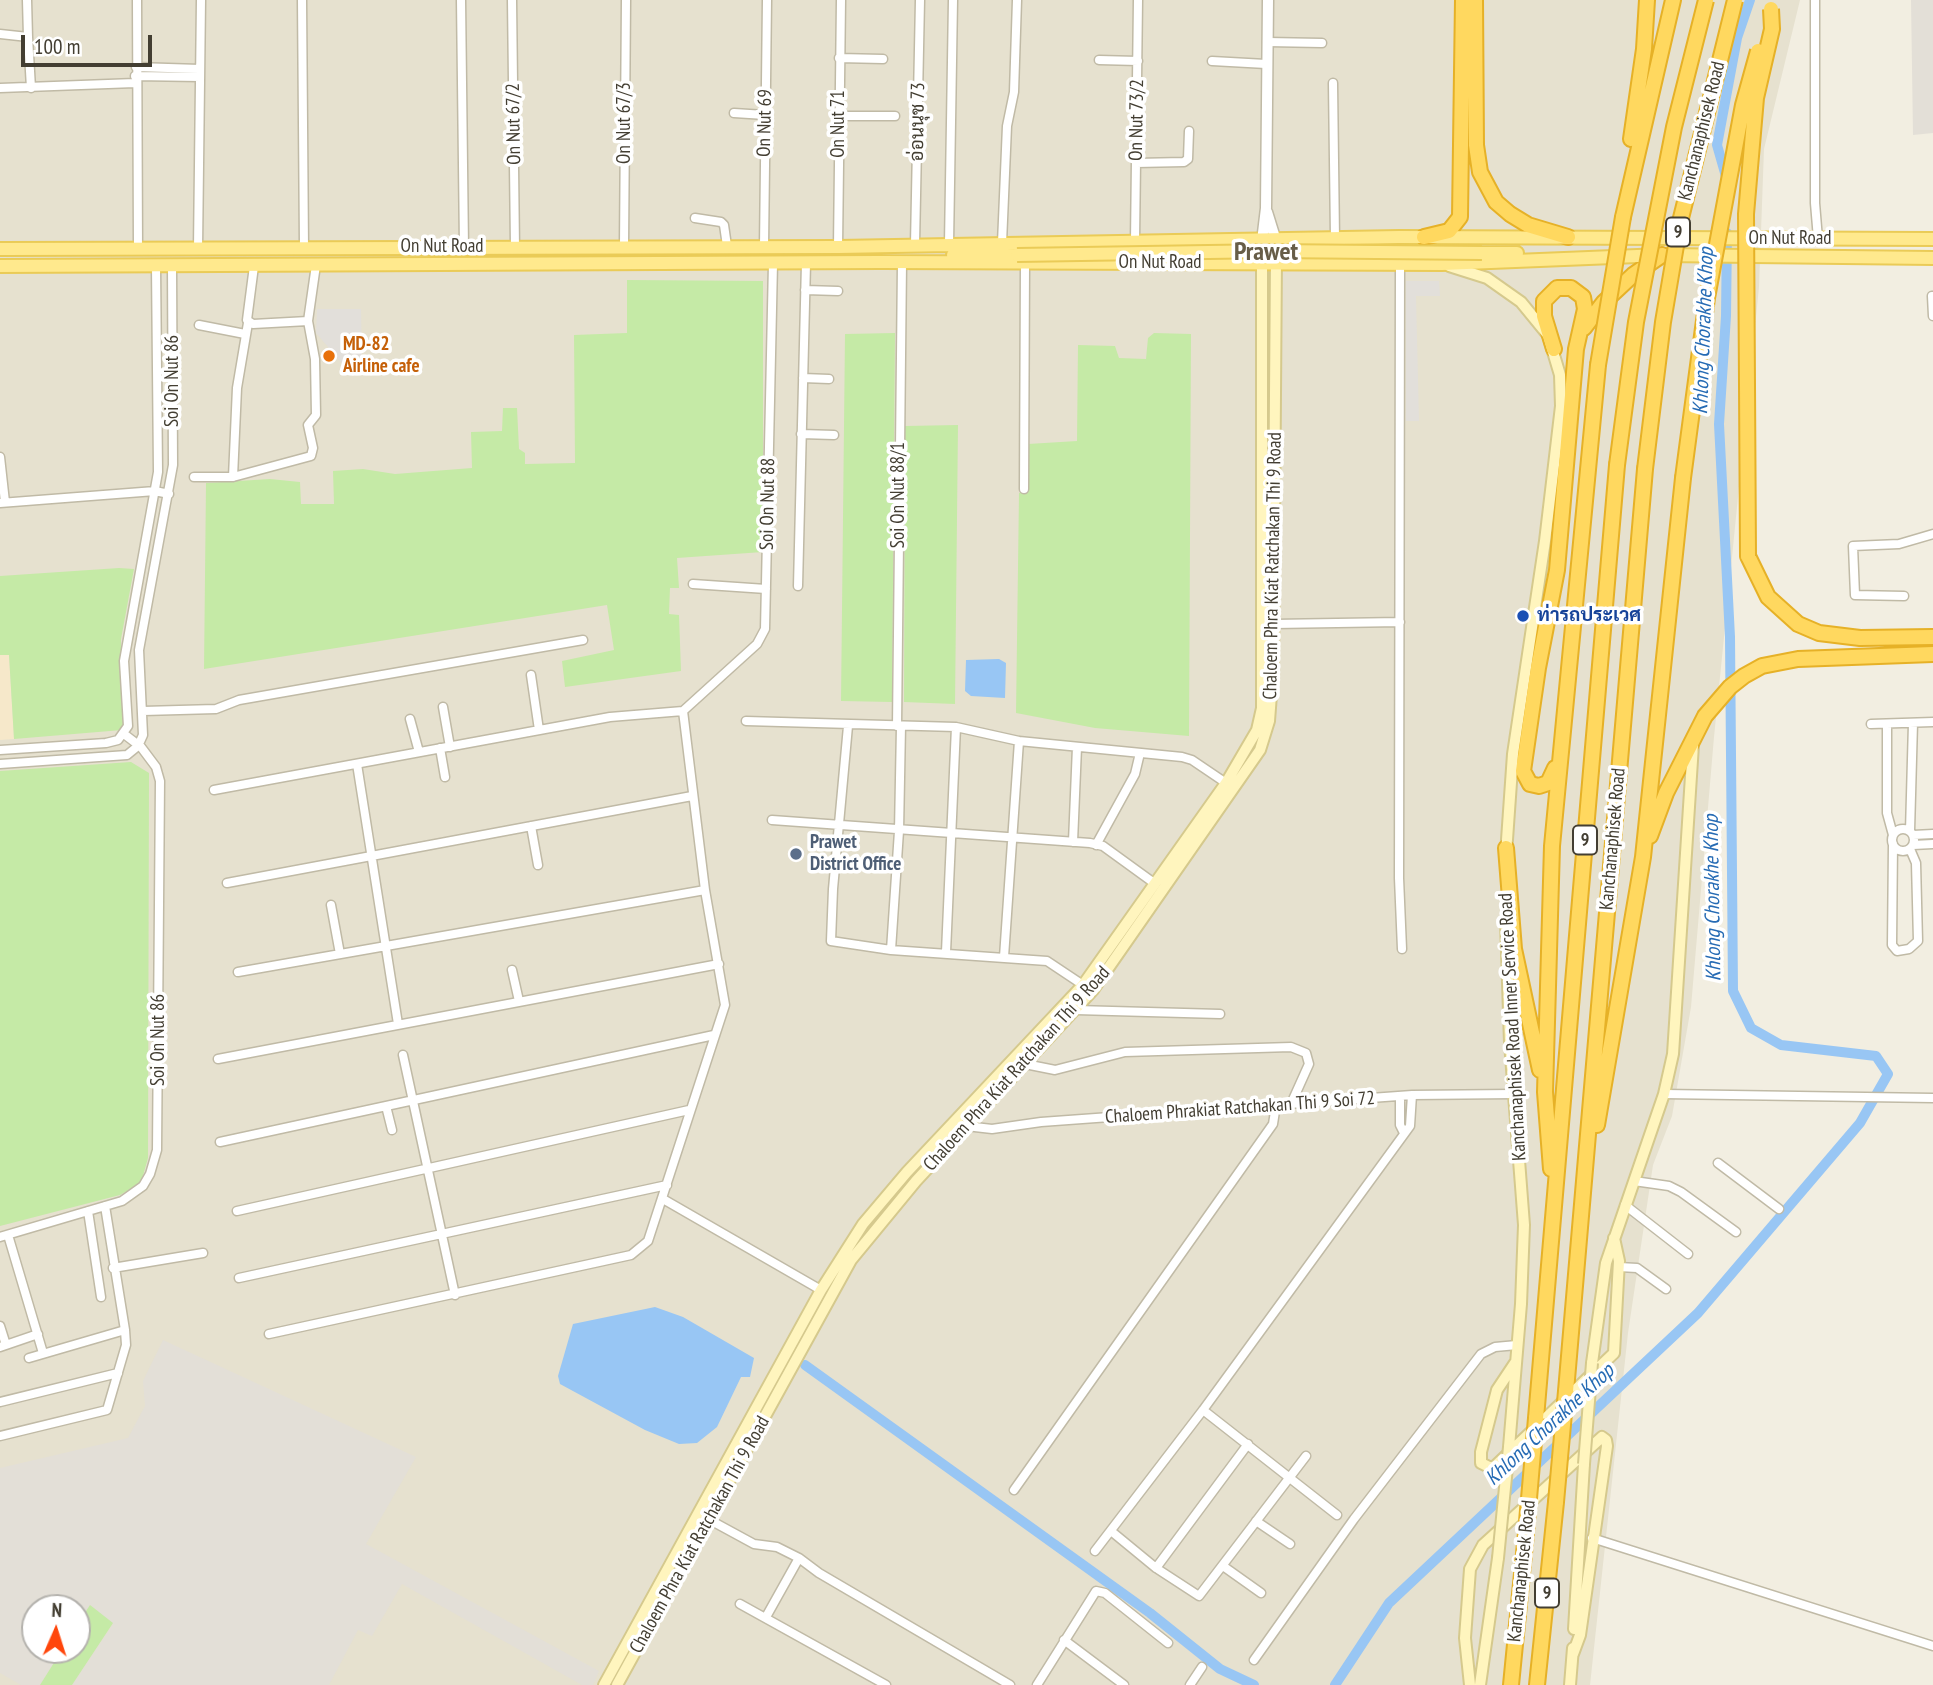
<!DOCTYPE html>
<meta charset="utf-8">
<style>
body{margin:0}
#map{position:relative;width:1933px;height:1685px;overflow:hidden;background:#f2eee1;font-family:"PT Sans Narrow",sans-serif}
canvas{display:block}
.north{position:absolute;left:21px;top:1594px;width:70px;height:70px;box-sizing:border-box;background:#fff;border:2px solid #b4b2ad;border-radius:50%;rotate:3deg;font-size:19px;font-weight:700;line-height:28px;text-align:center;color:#433e32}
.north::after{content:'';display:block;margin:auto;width:24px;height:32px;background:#ff460b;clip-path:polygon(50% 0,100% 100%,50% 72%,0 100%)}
.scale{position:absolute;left:21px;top:35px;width:131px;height:32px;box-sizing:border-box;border:4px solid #433e32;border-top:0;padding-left:9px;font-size:21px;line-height:24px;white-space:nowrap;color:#433e32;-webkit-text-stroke:5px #fff;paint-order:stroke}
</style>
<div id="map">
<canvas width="1933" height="1685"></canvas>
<div class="north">N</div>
<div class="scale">100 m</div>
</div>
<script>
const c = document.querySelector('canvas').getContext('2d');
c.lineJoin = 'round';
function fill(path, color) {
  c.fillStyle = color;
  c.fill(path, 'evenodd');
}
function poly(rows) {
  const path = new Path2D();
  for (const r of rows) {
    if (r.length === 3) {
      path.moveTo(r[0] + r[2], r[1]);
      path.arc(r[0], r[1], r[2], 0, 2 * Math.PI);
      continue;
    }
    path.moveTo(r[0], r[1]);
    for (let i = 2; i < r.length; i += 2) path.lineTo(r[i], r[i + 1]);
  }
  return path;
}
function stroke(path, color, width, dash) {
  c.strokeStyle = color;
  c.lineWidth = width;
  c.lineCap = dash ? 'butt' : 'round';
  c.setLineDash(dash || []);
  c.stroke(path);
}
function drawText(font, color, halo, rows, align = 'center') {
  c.font = font + ' "PT Sans Narrow",Sarabun,sans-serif';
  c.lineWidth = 7;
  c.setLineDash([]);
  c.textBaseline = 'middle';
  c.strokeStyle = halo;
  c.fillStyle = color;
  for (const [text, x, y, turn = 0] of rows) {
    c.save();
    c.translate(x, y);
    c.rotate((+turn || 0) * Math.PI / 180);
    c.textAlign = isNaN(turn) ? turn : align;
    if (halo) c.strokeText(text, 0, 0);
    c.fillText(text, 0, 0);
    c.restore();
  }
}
fill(poly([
 [0,0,1800,0,1764,149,1759,287,1714,737,1691,1007,1672,1116,1653,1165,1628,1333,1590,1685,0,1685],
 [35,1608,77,1608,77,1650,35,1650]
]), '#e6e1cf');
fill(poly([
 [0,655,9,655,14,739,0,740]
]), '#f6e8ca');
fill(poly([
 [1911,0,1933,0,1933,133,1913,135],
 [163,1340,416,1457,366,1544,599,1671,593,1685,582,1685,402,1584,372,1636,358,1630,329,1685,72,1685,113,1624,90,1605,77,1625,77,1608,35,1608,35,1650,62,1650,40,1685,21,1685,0,1673,0,1468,128,1438,145,1406,143,1381]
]), '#e3dfd7');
fill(poly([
 [627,280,763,281,763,552,677,558,679,588,670,588,669,614,679,615,681,671,565,687,562,661,614,650,607,605,204,669,206,483,270,479,300,482,301,504,334,504,333,471,363,469,395,474,472,468,471,432,502,431,503,408,517,408,519,449,525,453,525,464,575,463,574,335,627,333],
 [895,333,892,702,841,701,845,334],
 [1154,333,1191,334,1189,736,1095,728,1016,713,1019,493,1029,491,1028,444,1077,441,1078,345,1115,346,1119,358,1146,359,1148,338],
 [958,425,955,704,904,702,905,426],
 [119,568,134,569,121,639,121,697,125,719,122,730,14,739,9,655,0,655,0,576],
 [131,762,149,773,148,1158,141,1183,120,1195,0,1226,0,771],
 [90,1605,113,1623,72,1685,40,1685,62,1650,77,1650,77,1625]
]), '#c5eaa6');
fill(poly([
 [1406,281,1439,281,1440,296,1416,296,1419,421,1406,421],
 [317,309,361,309,362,360,346,368,316,333]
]), '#e2dfda');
fill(poly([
 [999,659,1006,663,1005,698,971,696,965,691,966,660],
 [655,1307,683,1317,754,1358,750,1377,741,1377,717,1427,697,1443,679,1444,645,1430,560,1384,558,1376,573,1324]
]), '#98c6f4');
stroke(poly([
 [1727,180,1717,145,1737,38,1750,0],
 [805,1365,1150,1613,1220,1669,1254,1685],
 [1335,1685,1389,1603,1698,1313,1860,1123,1888,1074,1876,1056,1781,1045,1751,1028,1733,991,1730,637,1719,424,1726,316,1727,233]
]), '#98c6f4', 10);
const minor = poly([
 [27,0,28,37],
 [137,0,138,248],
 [302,0,304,247],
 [461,0,464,247],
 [512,0,515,247],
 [1815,0,1815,203,1818,239],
 [0,34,28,37,31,88],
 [1267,42,1322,43],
 [839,58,883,59],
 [1099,60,1138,61],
 [1212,61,1266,64],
 [136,67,200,69],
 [135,76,200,77],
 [1333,83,1335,239],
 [0,88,135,83],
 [734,113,765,115],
 [839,116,895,116],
 [1136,163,1184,162,1188,159,1189,131],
 [695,218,721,222,724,225,727,246],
 [1135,241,1138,0],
 [1002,243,1007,126,1014,92,1017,0],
 [915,244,920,0],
 [949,244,953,0],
 [624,246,626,0],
 [764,247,767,0],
 [838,247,841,0],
 [198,248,201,0],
 [1400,262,1399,878,1402,949],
 [254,266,247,320,253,324,308,321,316,265],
 [805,290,838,291],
 [1932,296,1933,316],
 [199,325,245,334],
 [803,378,829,379],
 [801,434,834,435],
 [0,457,5,502],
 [194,477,233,477,311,456,313,448,308,425,316,415,315,359,308,321],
 [233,477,237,388,248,323],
 [1024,489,1025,263],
 [0,503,155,491,169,494],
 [693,584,766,589],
 [798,586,806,263],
 [1904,596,1855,595,1853,546,1899,544,1933,534],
 [1274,624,1400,622],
 [531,675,539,730],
 [443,707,450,747],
 [143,711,216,709,239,700,583,640],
 [683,711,757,644,765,629,773,263],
 [410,719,419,752],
 [746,721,956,727,1019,741,1182,757,1192,760,1226,783],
 [1871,724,1933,722],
 [1887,724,1887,813,1893,835],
 [848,726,833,889,831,941,891,950,1047,961,1083,985],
 [897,726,902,263],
 [440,748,445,777],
 [0,750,106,743,118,740,128,726,124,661,158,472,156,266],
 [0,764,127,755,138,746,143,735,139,650,173,465,172,266],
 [357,764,398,1024],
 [214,790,610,717,683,711],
 [772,820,1090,843,1103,846,1154,883],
 [531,826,538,865],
 [1903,840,11],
 [1910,831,1913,723],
 [1913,835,1933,834],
 [1073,842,1077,747],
 [1893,844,1892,945,1897,951,1909,949,1918,941,1916,863,1910,849],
 [1096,845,1135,774,1140,753],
 [1913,845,1933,844],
 [227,883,692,796],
 [331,905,340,954],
 [891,950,899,831,901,726],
 [946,952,956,727],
 [1004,957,1019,741],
 [512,970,519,1001],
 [238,972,705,890],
 [1076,1010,1220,1014],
 [403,1055,455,1295],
 [218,1059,719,964],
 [1025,1064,1055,1070,1125,1052,1291,1047,1306,1053,1309,1064,1291,1104],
 [1664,1094,1933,1098],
 [1400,1096,1400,1125,1404,1133],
 [386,1106,392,1130],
 [966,1126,992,1129,1041,1122,1412,1095,1514,1094],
 [220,1142,714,1035],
 [1718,1163,1779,1209],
 [1634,1181,1669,1186,1681,1192,1736,1232],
 [663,1199,821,1290],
 [1625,1205,1688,1254],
 [105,1206,125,1330],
 [88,1211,101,1297],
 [237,1211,689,1110],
 [8,1235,43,1353],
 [0,1237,122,1201,143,1186,150,1174,157,1150,160,781,156,767,141,747,124,734],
 [1619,1267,1637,1268,1666,1289],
 [113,1268,203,1253],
 [239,1278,667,1185],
 [0,1326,6,1345],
 [269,1334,631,1255,648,1241,725,1005,705,890,683,711],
 [0,1347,38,1334],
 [0,1402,118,1373],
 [1203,1410,1337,1515],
 [0,1436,107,1410,126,1345,125,1330,29,1358],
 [1014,1490,1273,1124,1276,1105],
 [708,1519,754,1544,777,1547,799,1558,819,1573,1010,1685],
 [1256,1521,1290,1544],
 [1111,1531,1156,1568,1199,1596,1306,1456],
 [1592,1538,1933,1646],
 [1095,1551,1203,1410,1410,1126,1412,1095],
 [1223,1566,1261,1593],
 [1156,1568,1248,1444],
 [740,1604,886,1685],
 [766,1617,799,1558],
 [1064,1640,1124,1685],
 [1254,1660,1354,1519,1481,1354,1495,1347,1517,1345],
 [1037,1685,1096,1591,1105,1593,1168,1643],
 [1190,1685,1202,1667]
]);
const tertiary = poly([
 [1267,212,1276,241],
 [1262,241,1266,208,1268,0]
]);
const secondary = poly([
 [1449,266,1487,278,1521,302,1548,335,1560,375,1561,406,1545,541,1513,754,1506,854],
 [1506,922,1510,1043,1524,1225,1521,1304,1509,1447],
 [1515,1363,1497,1390,1481,1452,1481,1463,1489,1467,1494,1467,1614,1353,1619,1261,1614,1238],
 [1592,1363,1606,1263,1664,1094,1673,1054,1693,745],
 [1574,1629,1584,1464],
 [604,1685,821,1290,863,1224,907,1172,1083,985,1226,783,1257,730,1262,708,1262,255],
 [617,1685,851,1260,916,1181,1093,990,1260,750,1269,721,1273,668,1276,257],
 [1470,1685,1465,1638,1470,1569,1483,1545,1602,1437,1606,1440,1607,1446,1580,1635,1573,1654],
 [1480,1685,1498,1558],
 [1570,1685,1573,1648]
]);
const primary = poly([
 [0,249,838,247,1399,237,1933,239],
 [1482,253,1517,253],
 [953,255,1017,255],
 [0,266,880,262,1442,264,1662,255,1933,258]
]);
const motorway = poly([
 [1475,0,1476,145,1480,172,1496,202,1510,214,1528,225,1568,237],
 [1631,139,1644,49,1647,0],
 [1623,217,1673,0],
 [1424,237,1449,231,1460,217,1463,0],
 [1584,328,1604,302,1633,275,1662,255],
 [1554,349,1544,316,1544,301,1557,288,1571,288,1583,297,1585,309,1576,349,1557,570,1538,668,1523,771,1530,784,1539,786,1548,783,1555,768],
 [1748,556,1768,597,1798,624,1819,633,1860,638,1933,637],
 [1650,836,1666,793,1705,716,1730,687,1744,676,1762,666,1798,659,1933,654],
 [1506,848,1514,949,1540,1070],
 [1597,1125,1643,857,1683,478],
 [1551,1169,1545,1092,1552,846,1598,365],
 [1566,1391,1645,469],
 [1536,1418,1617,465],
 [1511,1685,1526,1533],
 [1537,1685,1556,1502]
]);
stroke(minor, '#c0baa6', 11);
stroke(tertiary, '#c0baa6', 13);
stroke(secondary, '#d5c98d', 14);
stroke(primary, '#eacb57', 16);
stroke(motorway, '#e6b127', 18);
stroke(minor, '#fff', 8);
stroke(tertiary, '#fff', 10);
stroke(secondary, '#fff5be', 10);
stroke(primary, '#ffe98d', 12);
stroke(motorway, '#ffd85f', 14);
const secondaryBridge = poly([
 [1584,1464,1592,1363],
 [1498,1558,1509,1447]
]);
const primaryBridge = poly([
 [1017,255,1272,251,1482,253]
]);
const motorwayBridge = poly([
 [1598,365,1623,217],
 [1617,465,1636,322,1674,127,1706,0],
 [1645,469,1663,322,1680,222,1735,0],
 [1683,478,1707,298,1743,105,1758,51],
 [1748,556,1746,214,1756,98,1772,29,1771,9],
 [1556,1502,1566,1391],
 [1526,1533,1536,1418]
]);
stroke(secondaryBridge, '#d5c98d', 14, []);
stroke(primaryBridge, '#eacb57', 16, []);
stroke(motorwayBridge, '#e6b127', 18, []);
stroke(secondaryBridge, '#fff5be', 10);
stroke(primaryBridge, '#ffe98d', 12);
stroke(motorwayBridge, '#ffd85f', 14);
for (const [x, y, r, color] of [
 [329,356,7,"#e8710a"],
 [1523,616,7,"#1a4fb4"],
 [796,854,7,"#5c6f8a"]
]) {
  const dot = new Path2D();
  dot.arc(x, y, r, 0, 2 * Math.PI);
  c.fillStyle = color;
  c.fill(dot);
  stroke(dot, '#fff', 2.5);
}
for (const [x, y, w] of [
 [1678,232,24],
 [1585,840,24],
 [1547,1593,24]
]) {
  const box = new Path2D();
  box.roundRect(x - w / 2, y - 14.5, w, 29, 5);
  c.fillStyle = '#fff';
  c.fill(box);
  stroke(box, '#433e32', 2);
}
drawText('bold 18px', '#433e32', null, [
 ["9",1678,232],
 ["9",1585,840],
 ["9",1547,1593]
]);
drawText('19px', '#433e32', '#fff', [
 ["On Nut 73/2",1137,120,-89],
 ["อ่อนนุช 73",918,122,-89],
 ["On Nut 67/3",625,123,-90],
 ["On Nut 69",765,123,-89],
 ["On Nut 67/2",514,124,-91],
 ["On Nut 71",839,124,-90],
 ["Kanchanaphisek Road",1702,131,-76],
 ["On Nut Road",1790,239],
 ["On Nut Road",442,247],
 ["On Nut Road",1160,263],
 ["Soi On Nut 86",173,381,-90],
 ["Soi On Nut 88/1",899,495,-90],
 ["Soi On Nut 88",768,504,-89],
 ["Chaloem Phra Kiat Ratchakan Thi 9 Road",1273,566,-89],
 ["Kanchanaphisek Road",1613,839,-85],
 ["Kanchanaphisek Road Inner Service Road",1513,1027,-93],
 ["Soi On Nut 86",159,1040,-90],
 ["Chaloem Phra Kiat Ratchakan Thi 9 Road",1017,1069,-48],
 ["Chaloem Phrakiat Ratchakan Thi 9 Soi 72",1240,1108,-4],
 ["Chaloem Phra Kiat Ratchakan Thi 9 Road",700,1535,-61],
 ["Kanchanaphisek Road",1522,1571,-84]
]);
drawText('bold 19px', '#c56008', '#fff', [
 ["MD-82",343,345],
 ["Airline cafe",343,367]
], 'left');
drawText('bold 19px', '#164399', '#fff', [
 ["ท่ารถประเวศ",1537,616]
], 'left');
drawText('bold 19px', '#4e5e75', '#fff', [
 ["Prawet",810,843],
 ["District Office",810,865]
], 'left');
drawText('italic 21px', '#266bb4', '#fff', [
 ["Khlong Chorakhe Khop",1704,331,-88],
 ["Khlong Chorakhe Khop",1713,898,-91],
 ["Khlong Chorakhe Khop",1550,1425,-43]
]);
drawText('bold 26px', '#675d48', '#fff', [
 ["Prawet",1266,253]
]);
</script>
